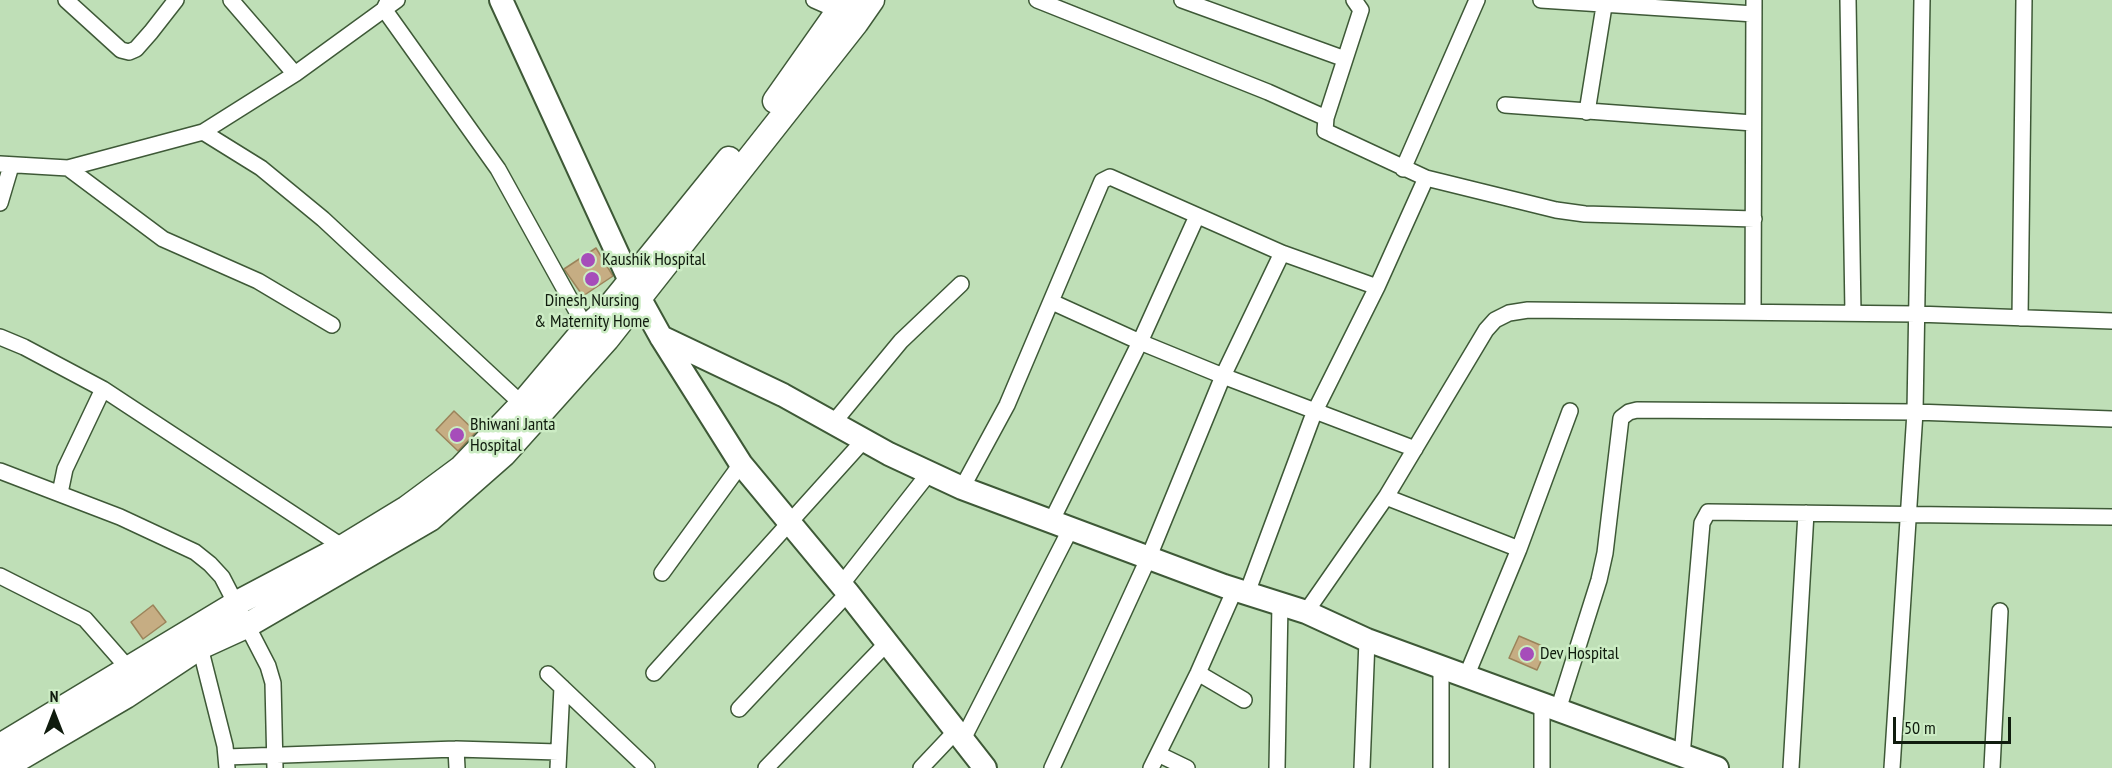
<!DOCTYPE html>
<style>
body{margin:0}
#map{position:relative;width:2112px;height:768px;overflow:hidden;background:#bfdfb7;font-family:"PT Sans Narrow",sans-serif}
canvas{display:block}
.north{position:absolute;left:24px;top:684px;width:60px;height:60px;-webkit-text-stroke:4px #ccecc4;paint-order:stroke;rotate:0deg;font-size:16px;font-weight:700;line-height:24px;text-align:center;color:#101c0e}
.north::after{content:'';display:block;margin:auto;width:21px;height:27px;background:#101c0e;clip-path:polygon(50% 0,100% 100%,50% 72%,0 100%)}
.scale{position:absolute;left:1893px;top:717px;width:118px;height:27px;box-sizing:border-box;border:3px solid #101c0e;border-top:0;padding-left:8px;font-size:18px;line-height:21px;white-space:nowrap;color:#101c0e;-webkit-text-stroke:4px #ccecc4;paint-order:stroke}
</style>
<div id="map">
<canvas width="2112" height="768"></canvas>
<div class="north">N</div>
<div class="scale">50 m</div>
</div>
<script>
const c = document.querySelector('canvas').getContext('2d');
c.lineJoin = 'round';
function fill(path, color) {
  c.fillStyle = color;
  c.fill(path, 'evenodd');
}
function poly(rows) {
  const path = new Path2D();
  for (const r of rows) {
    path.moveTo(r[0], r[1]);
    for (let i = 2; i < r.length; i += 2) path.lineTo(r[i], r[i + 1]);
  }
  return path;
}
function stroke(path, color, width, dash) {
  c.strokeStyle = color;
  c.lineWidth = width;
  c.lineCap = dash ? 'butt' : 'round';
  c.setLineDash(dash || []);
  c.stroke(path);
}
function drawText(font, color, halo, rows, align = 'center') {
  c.font = font + ' "PT Sans Narrow",sans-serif';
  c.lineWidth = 5;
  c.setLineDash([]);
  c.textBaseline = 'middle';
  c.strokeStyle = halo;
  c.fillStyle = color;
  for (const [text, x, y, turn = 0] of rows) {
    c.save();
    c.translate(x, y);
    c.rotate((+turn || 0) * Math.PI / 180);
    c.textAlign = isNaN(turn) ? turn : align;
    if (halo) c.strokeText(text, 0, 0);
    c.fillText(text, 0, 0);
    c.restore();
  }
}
const building = poly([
 [596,248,613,276,583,296,564,269,596,248],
 [454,411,476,432,458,451,436,430,454,411],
 [153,605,166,622,143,639,131,622,153,605],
 [1519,636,1547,648,1537,670,1509,658,1519,636]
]);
fill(building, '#c6ad83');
stroke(building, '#9b835a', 1.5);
const street = poly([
 [66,0,121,50,129,52,136,49,151,32,176,0],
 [231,0,295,74],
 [814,0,839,11],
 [1037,0,1268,92,1326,118],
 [1182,0,1345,59],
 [1541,0,1754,14],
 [1848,0,1853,313],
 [388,1,384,9,498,169,586,328],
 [1505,105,1753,123],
 [1587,112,1605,0],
 [203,132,261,168,323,219,522,404],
 [0,164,68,168,203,132,295,74,397,0],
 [68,168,163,239,258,281,332,325],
 [1403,169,1477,0],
 [1426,178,1556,210,1585,214,1754,219],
 [0,203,11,166],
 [1052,302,1140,342,1223,376,1415,449],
 [1753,312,1754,0],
 [2020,318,2024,0],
 [0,337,24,347,103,389,343,547],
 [834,422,901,341,961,284],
 [0,471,120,517,195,552,210,564,222,577,268,666,273,683,275,768],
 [962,488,1007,405,1102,181,1110,177,1282,253,1377,287],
 [60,493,65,469,103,389],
 [1386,497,1519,549],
 [1052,520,1140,342,1197,216],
 [662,573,741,464],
 [0,576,85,619,128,668],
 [841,585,929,473],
 [1247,593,1314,413,1377,287,1426,178,1325,131,1326,118,1361,10,1354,0],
 [1306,612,1386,497,1486,330,1495,320,1509,313,1528,310,1916,314,2112,321],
 [200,647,225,746,227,768],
 [654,673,864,440],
 [1198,673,1244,700],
 [548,674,647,768],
 [1466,677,1519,549,1570,411],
 [739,709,848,593],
 [1558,710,1599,580,1605,553,1621,418,1629,412,1637,410,1915,412,2112,419],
 [962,741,1071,528],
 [456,749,457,768],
 [1158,754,1187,768],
 [1682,756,1702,523,1708,512,2112,517],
 [226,757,456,749,558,752],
 [558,768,562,687],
 [766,768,886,644],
 [921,768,955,732],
 [1052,768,1148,559,1223,376,1282,253],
 [1151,768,1198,673,1235,589],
 [1277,768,1280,603],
 [1362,768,1367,640],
 [1441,768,1441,666],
 [1542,768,1542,705],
 [1791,768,1806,513],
 [1892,768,1915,412,1922,0],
 [1992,768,2000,611]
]);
const secondary = poly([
 [501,0,630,281,661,337,741,464,848,593,985,768],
 [661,337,783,395,889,454,962,488,1224,586,1306,612,1367,640,1717,768]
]);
const primary = poly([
 [775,101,846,0],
 [0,746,237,603,343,547,407,508,461,468,522,404,586,328,610,306,729,159],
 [3,768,126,696,200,647,246,626,430,519,504,454,607,339,856,23,872,0]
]);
stroke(street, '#3e5937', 18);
stroke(secondary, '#3e5937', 26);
stroke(primary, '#3e5937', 27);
stroke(street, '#fff', 15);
stroke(secondary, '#fff', 22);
stroke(primary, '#fff', 24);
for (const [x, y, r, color] of [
 [588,260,8,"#a64dba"],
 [592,279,8,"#a64dba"],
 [457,435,8,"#a64dba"],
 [1527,654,8,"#a64dba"]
]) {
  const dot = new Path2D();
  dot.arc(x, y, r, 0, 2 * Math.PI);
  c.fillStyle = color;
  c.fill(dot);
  stroke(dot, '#ccecc4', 2);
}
drawText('18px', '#101c0e', '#ccecc4', [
 ["Kaushik Hospital",602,260],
 ["Dinesh Nursing",592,301,"center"],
 ["& Maternity Home",592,322,"center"],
 ["Bhiwani Janta",470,425],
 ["Hospital",470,446],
 ["Dev Hospital",1540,654]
], 'left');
</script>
